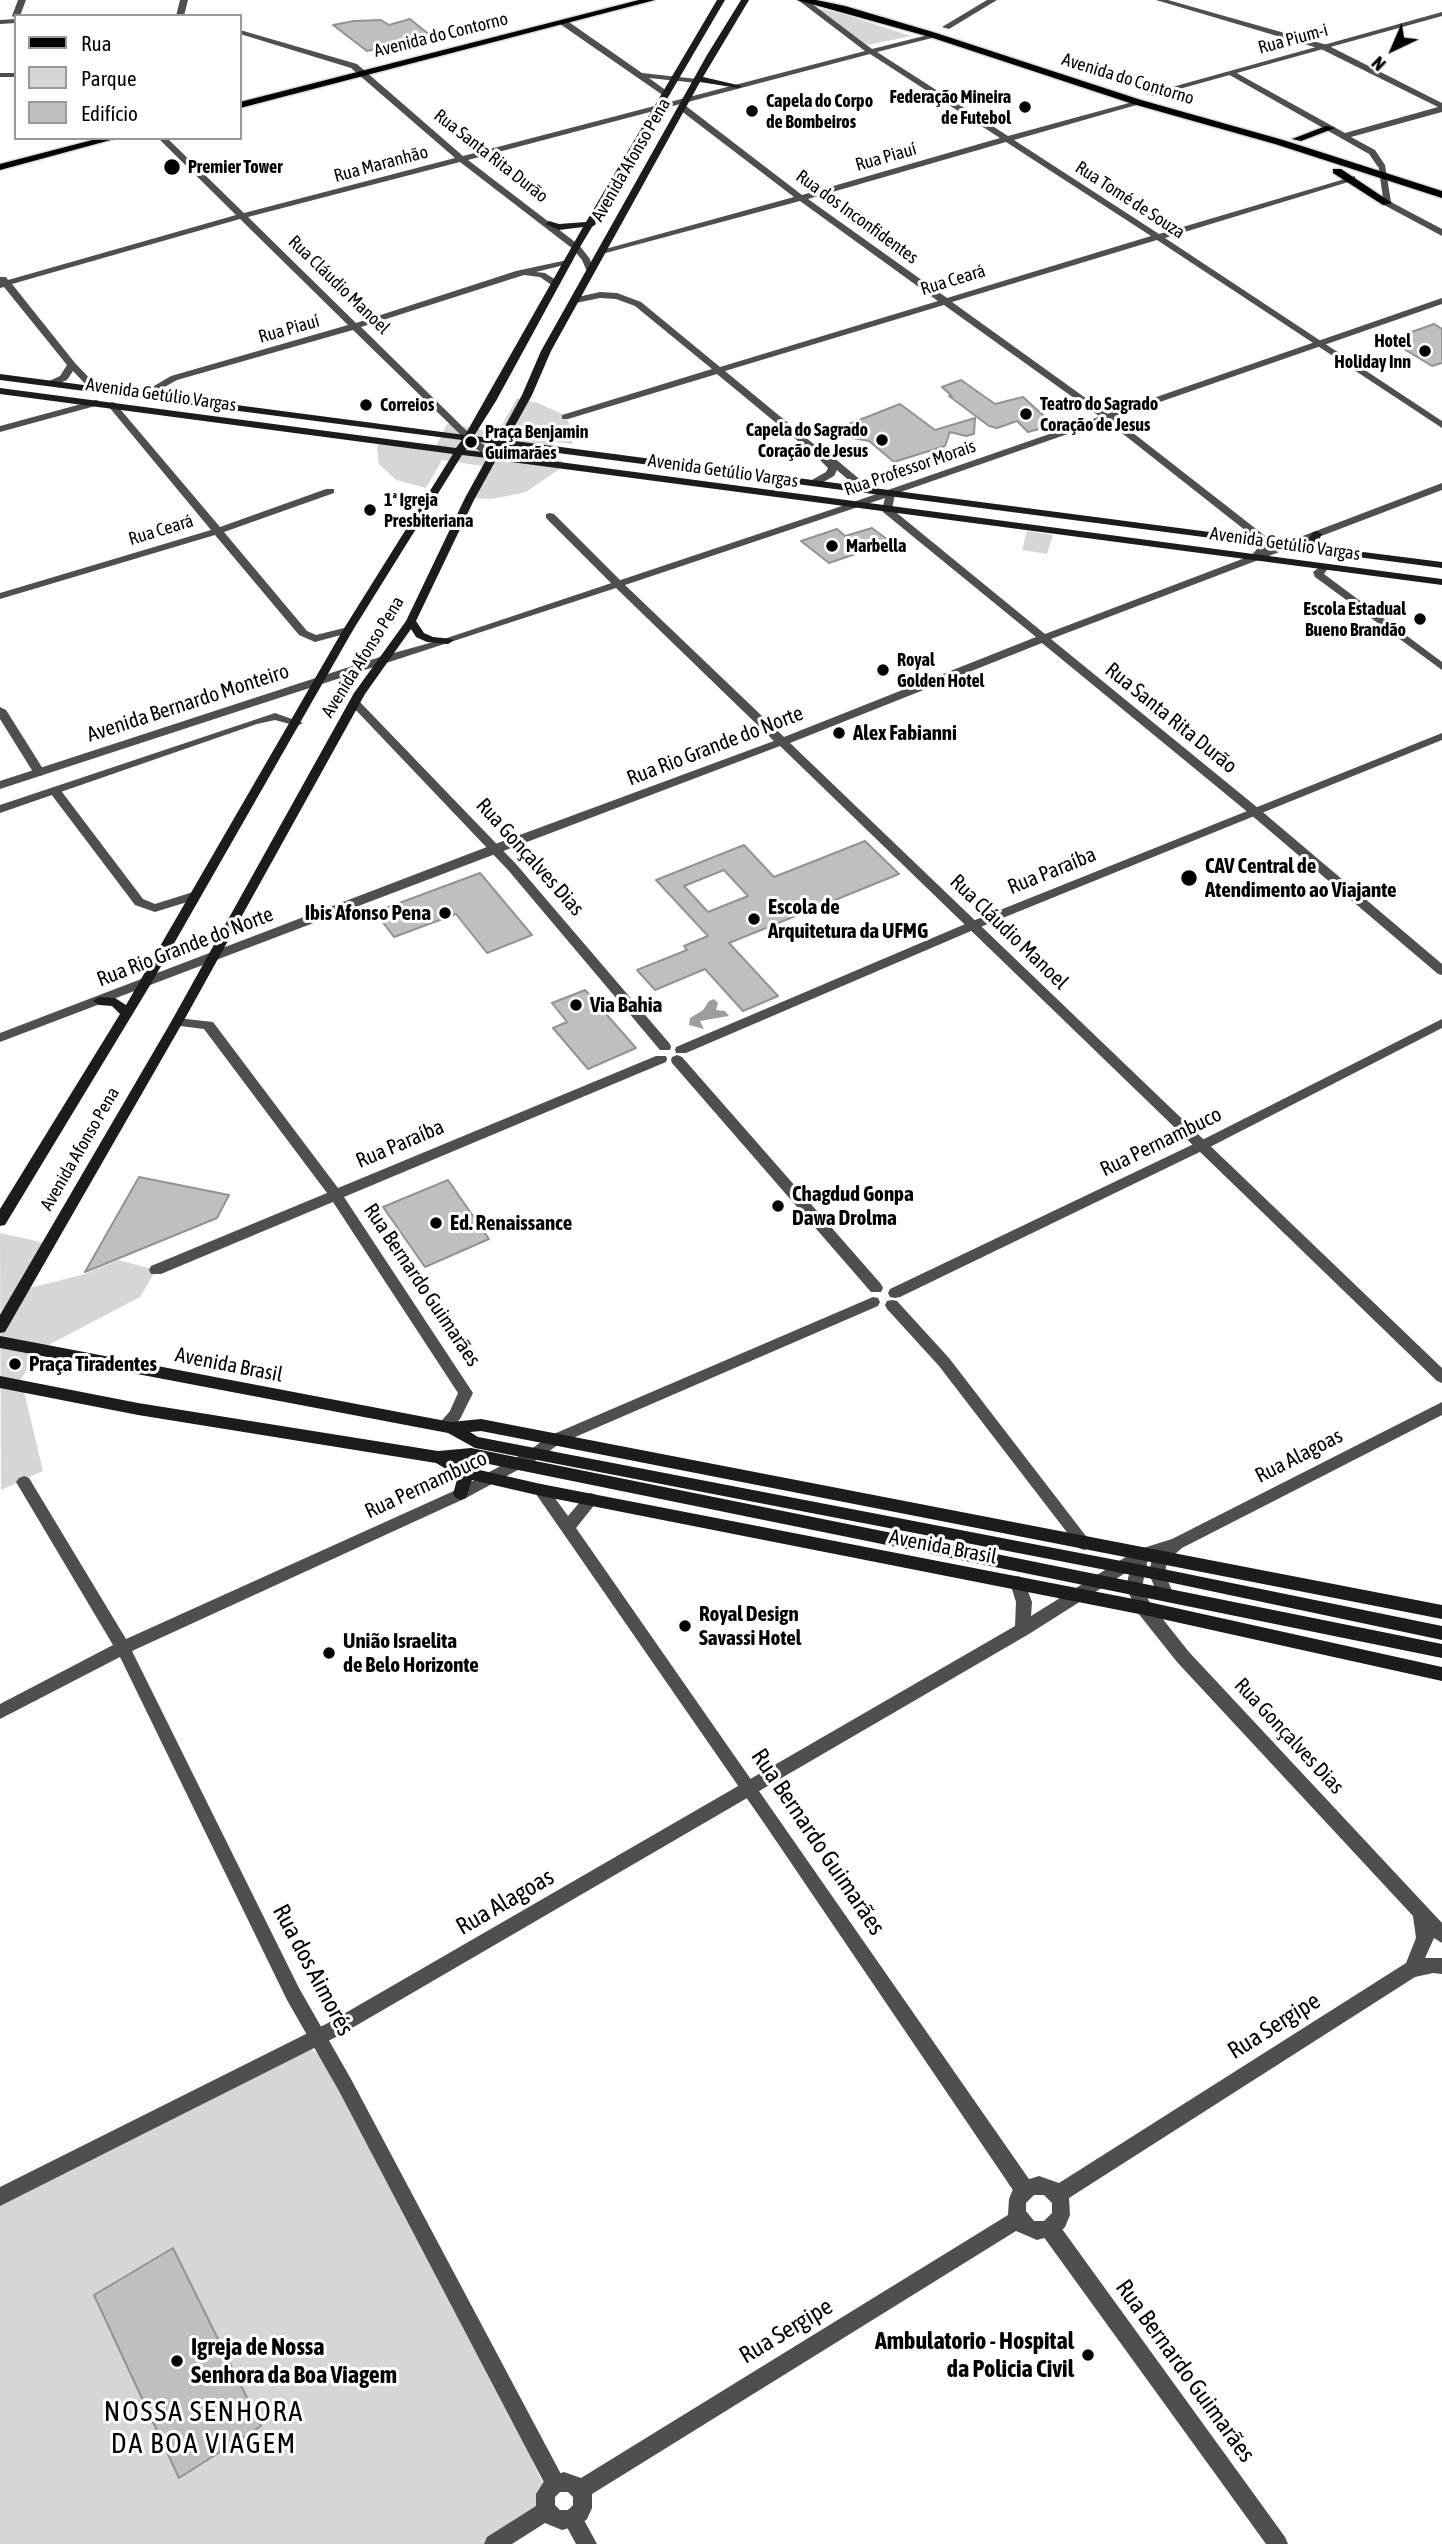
<!DOCTYPE html>
<meta charset="utf-8">
<style>
body{margin:0}
#map{position:relative;width:1442px;height:2544px;overflow:hidden;background:#fff;font-family:"Asap Condensed",sans-serif}
canvas{display:block}
.legend{position:absolute;left:14px;top:14px;width:228px;height:126px;box-sizing:border-box;background:#fff;border:2px solid #999;margin:0;padding:9px 12px;list-style:none;font-size:21px;color:#000}
.legend li{display:flex;align-items:center;gap:14px;height:35px}
.legend b{width:35px;border:2px solid #999}
.north{position:absolute;left:1358px;top:14px;width:70px;height:70px;-webkit-text-stroke:5px #fff;paint-order:stroke;rotate:224deg;font-size:19px;font-weight:700;line-height:28px;text-align:center;color:#000}
.north::after{content:'';display:block;margin:auto;width:24px;height:32px;background:#000;clip-path:polygon(50% 0,100% 100%,50% 72%,0 100%)}
</style>
<div id="map">
<canvas width="1442" height="2544"></canvas>
<ul class="legend">
<li><b style="height:9px;background:#000"></b>Rua</li>
<li><b style="height:19px;background:#d6d6d6"></b>Parque</li>
<li><b style="height:19px;background:#bfbfbf"></b>Edifício</li>
</ul>
<div class="north">N</div>
</div>
<script>
const c = document.querySelector('canvas').getContext('2d');
c.lineJoin = 'round';
function fill(path, color) {
  c.fillStyle = color;
  c.fill(path, 'evenodd');
}
function poly(rows) {
  const path = new Path2D();
  for (const r of rows) {
    path.moveTo(r[0], r[1]);
    for (let i = 2; i < r.length; i += 2) path.lineTo(r[i], r[i + 1]);
  }
  return path;
}
function stroke(path, color, width, dash) {
  c.strokeStyle = color;
  c.lineWidth = width;
  c.lineCap = dash ? 'butt' : 'round';
  c.setLineDash(dash || []);
  c.stroke(path);
}
function drawText(font, color, halo, rows, align = 'center') {
  c.font = font + ' "Asap Condensed",sans-serif';
  c.lineWidth = 6;
  c.setLineDash([]);
  c.textBaseline = 'middle';
  c.strokeStyle = halo;
  c.fillStyle = color;
  for (const [text, x, y, turn = 0] of rows) {
    c.save();
    c.translate(x, y);
    c.rotate((+turn || 0) * Math.PI / 180);
    c.textAlign = isNaN(turn) ? turn : align;
    if (halo) c.strokeText(text, 0, 0);
    c.fillText(text, 0, 0);
    c.restore();
  }
}
fill(poly([
 [815,8,843,14,911,36,868,45],
 [517,398,538,403,562,414,568,421,574,437,572,444,556,442,549,459,563,461,558,470,526,492,492,499,464,498,483,466,442,460,426,488,396,480,379,464,377,447,382,439,436,446,447,424,498,432],
 [1027,531,1053,535,1047,554,1022,550],
 [0,1233,46,1243,26,1289,85,1274,118,1260,156,1270,140,1297,39,1350,21,1379,43,1471,1,1490],
 [299,2040,326,2060,436,2254,547,2492,546,2502,493,2544,0,2544,0,2198]
]), '#d6d6d6');
fill(poly([
 [714,999,718,1003,716,1010,725,1011,729,1016,700,1021,704,1029,689,1025,690,1018,703,1010,709,1001]
]), '#9d9d9d');
const building = poly([
 [410,19,431,36,367,51,333,25,354,21,381,20,389,25,410,19],
 [1434,324,1442,329,1442,363,1432,366,1389,340,1434,324],
 [961,380,995,404,1023,397,1054,425,1028,432,1017,421,997,428,989,426,949,396,952,396,942,387,961,380],
 [900,404,935,430,975,418,974,434,966,436,950,432,945,446,894,462,869,441,853,438,857,431,849,424,900,404],
 [872,528,892,543,870,553,867,550,829,563,801,541,837,529,845,536,872,528],
 [865,841,899,874,729,943,778,996,743,1011,705,969,655,990,637,970,687,950,684,946,708,936,656,880,744,845,774,877,865,841],
 [724,870,748,896,708,912,684,886,724,870],
 [480,873,532,935,487,953,456,914,394,937,375,912,480,873],
 [585,990,636,1048,588,1069,553,1028,567,1022,552,1003,585,990],
 [139,1177,229,1195,217,1218,85,1272,139,1177],
 [448,1180,489,1239,425,1267,383,1207,448,1180],
 [173,2248,261,2426,179,2478,94,2295,173,2248]
]);
fill(building, '#bfbfbf');
stroke(building, '#939393', 2);
const primary = poly([
 [639,0,655,0,240,108,240,102,639,0],
 [797,0,816,0,845,6,936,33,1141,100,1283,140,1442,191,1442,198,1275,144,1133,104,930,37,797,0],
 [1326,126,1335,128,1301,141,1292,139,1326,126],
 [100,138,118,138,0,170,0,164,100,138],
 [1333,169,1341,169,1392,203,1383,205,1333,173,1333,169]
]);
stroke(primary, '#dbdbdb', 3);
fill(poly([
 [18,0,26,0,20,16,16,16,16,18,12,16,18,0],
 [798,0,807,0,872,49,936,33,936,37,877,52,1008,136,1140,100,1140,104,1014,140,1159,234,1355,176,1355,180,1165,238,1442,421,1442,428,1157,240,952,302,1119,422,1269,539,1270,541,1267,550,1258,560,1250,560,1249,558,1257,549,1260,542,1113,426,944,305,725,371,827,455,832,456,870,488,870,492,862,492,837,470,834,476,818,485,810,485,810,481,826,472,828,468,816,456,717,374,568,419,562,419,562,415,712,369,635,306,616,299,600,298,576,303,571,300,573,298,600,292,617,293,641,302,720,367,938,301,800,201,602,254,598,251,794,197,680,110,680,106,686,106,802,195,1000,138,870,54,468,160,579,245,590,259,594,274,588,274,582,260,573,249,460,162,248,217,356,323,516,271,572,259,572,263,536,272,545,273,559,282,559,286,553,286,540,277,524,275,361,327,472,436,497,455,497,459,489,459,466,440,353,330,177,380,161,389,158,399,152,399,154,386,171,376,348,325,240,219,12,284,75,363,98,387,98,391,92,391,73,371,67,380,53,386,47,386,47,382,60,376,67,365,4,287,0,288,0,277,6,277,8,280,236,215,158,138,167,138,244,213,455,158,351,68,240,34,240,30,357,64,463,156,865,51,798,0],
 [1006,142,1151,236,947,298,808,199,1006,142],
 [987,0,997,0,949,29,942,27,987,0],
 [1156,0,1168,0,1327,45,1442,103,1442,112,1351,137,1375,150,1385,165,1378,167,1369,154,1226,73,1233,71,1345,133,1438,107,1321,49,1156,0],
 [16,19,16,23,0,24,0,20,16,19],
 [560,20,566,20,642,73,697,79,701,81,697,83,649,78,671,94,664,96,560,24,560,20],
 [0,73,16,73,16,77,0,77,0,73],
 [96,400,99,401,99,405,0,432,0,426,96,400],
 [112,402,115,403,220,527,326,489,334,489,334,493,224,532,307,631,316,635,348,627,353,630,352,632,315,642,299,635,215,535,0,599,0,593,211,530,109,407,107,405,112,402],
 [550,513,554,514,622,582,622,586,614,586,546,518,546,514,550,513],
 [1324,564,1329,567,1324,574,1442,662,1442,670,1315,577,1313,572,1324,564],
 [355,700,359,701,516,864,670,1044,671,1047,670,1050,660,1050,508,870,351,705,349,703,355,700],
 [0,707,6,710,45,772,43,775,39,776,33,772,0,719,0,707],
 [1442,733,1442,740,978,928,686,1053,676,1053,675,1050,676,1047,970,922,1442,733],
 [55,787,59,788,143,899,155,904,193,892,197,893,199,896,197,899,155,912,135,905,51,794,49,791,55,787],
 [177,1018,213,1022,338,1188,656,1056,666,1056,667,1059,666,1062,344,1197,473,1393,460,1419,449,1430,439,1430,437,1426,450,1411,458,1393,333,1202,161,1274,151,1274,149,1270,151,1266,327,1193,204,1029,172,1025,171,1022,177,1018],
 [1442,1019,1442,1028,1208,1148,900,1297,895,1298,890,1297,888,1293,890,1289,1198,1142,1442,1019],
 [677,1055,682,1057,881,1284,883,1288,881,1292,871,1292,672,1063,671,1060,672,1057,677,1055],
 [873,1297,878,1298,880,1302,878,1306,559,1444,540,1458,466,1498,132,1651,299,1988,351,2079,562,2476,565,2483,562,2490,555,2493,548,2490,339,2091,287,2000,120,1657,0,1719,0,1704,113,1645,16,1482,19,1478,24,1476,29,1478,126,1639,456,1490,530,1450,549,1436,873,1297],
 [892,1300,897,1301,949,1358,1089,1540,1092,1544,1089,1548,1084,1550,1079,1548,939,1366,887,1309,885,1305,887,1301,892,1300],
 [541,1484,546,1486,568,1516,586,1495,591,1493,596,1495,599,1499,596,1503,576,1528,1031,2182,1033,2189,1031,2196,1024,2198,1017,2196,766,1826,536,1494,533,1490,536,1486,541,1484],
 [1050,2220,1057,2222,1285,2537,1288,2544,1266,2544,1043,2236,1041,2229,1043,2222,1050,2220],
 [572,2508,579,2511,597,2544,576,2544,562,2518,565,2511,572,2508]
]), '#4f4f4f');
fill(poly([
 [180,0,188,0,184,16,176,16,180,0],
 [1442,12,1442,16,1154,96,1147,94,1442,12],
 [1378,163,1385,165,1391,202,1442,229,1442,236,1384,205,1378,163],
 [1442,298,1442,304,895,494,892,509,1045,634,1442,483,1442,490,1051,639,1258,808,1442,964,1442,975,1438,974,1250,814,1042,643,790,743,1442,1368,1442,1383,1437,1381,780,746,0,1042,0,1033,479,850,774,741,616,588,0,789,0,781,383,656,444,639,833,509,1442,298],
 [885,498,882,510,883,512,1036,637,784,737,625,585,885,498],
 [275,713,303,723,297,726,275,720,257,724,0,813,0,805,275,713],
 [1442,1402,1442,1415,1182,1548,1167,1561,1165,1574,1173,1593,1171,1598,1165,1600,1159,1598,1157,1593,1149,1574,1152,1558,1148,1559,1142,1587,1150,1603,1189,1652,1442,1923,1442,1943,1434,1938,1425,1958,1442,1958,1442,1974,1433,1973,1415,1977,1069,2198,1070,2215,1065,2227,1058,2234,1037,2240,1016,2231,592,2494,592,2508,587,2519,580,2525,562,2530,545,2523,512,2544,484,2544,487,2537,536,2506,536,2494,546,2478,564,2472,581,2478,1008,2215,1009,2199,1013,2189,1020,2182,1039,2176,1059,2183,1406,1963,1416,1938,1413,1916,1177,1662,1138,1613,1126,1587,1130,1570,1029,1634,340,2035,0,2206,0,2187,328,2023,1015,1626,1016,1602,1010,1583,1013,1578,1018,1576,1023,1578,1032,1602,1031,1616,1137,1550,1172,1539,1442,1402],
 [1034,2195,1044,2195,1052,2203,1052,2213,1044,2221,1034,2221,1026,2211,1026,2203,1034,2195],
 [560,2492,568,2492,573,2497,573,2505,568,2510,560,2510,555,2505,555,2497,560,2492]
]), '#4f4f4f');
fill(poly([
 [717,0,725,0,595,222,596,224,592,227,580,247,496,401,474,436,498,439,522,395,541,351,707,55,741,0,749,0,703,77,742,86,738,88,700,82,551,351,532,395,507,440,1309,545,1307,542,1313,532,1317,531,1322,534,1318,541,1324,547,1442,562,1442,568,504,446,499,454,1442,579,1442,585,496,460,474,500,416,621,424,633,433,637,452,639,453,641,448,644,427,642,416,637,411,629,365,694,183,1022,5,1332,0,1333,0,1315,171,1022,354,693,406,621,464,500,487,458,462,455,353,630,152,982,5,1225,0,1226,0,1209,120,1014,112,1006,99,1005,93,1001,99,997,115,998,126,1005,343,630,453,454,0,394,0,388,456,448,462,440,0,380,0,374,465,435,583,227,559,230,545,224,549,221,559,224,586,222,717,0],
 [471,441,495,444,490,453,466,450,471,441],
 [0,1336,451,1422,481,1419,1442,1605,1442,1619,481,1431,470,1432,478,1437,1168,1570,1442,1626,1442,1640,1168,1582,475,1448,448,1433,0,1348,0,1336],
 [0,1376,138,1403,438,1451,471,1448,1442,1644,1442,1658,474,1461,476,1465,475,1469,541,1484,1144,1601,1442,1667,1442,1681,1144,1615,541,1496,472,1480,466,1498,461,1500,456,1498,453,1494,458,1476,436,1463,138,1415,0,1388,0,1376]
]), '#1c1c1c');
fill(primary, '#000');
for (const [x, y, r, color] of [
 [1025,107,7,"#000"],
 [752,111,7,"#000"],
 [172,167,9,"#000"],
 [1425,351,7,"#000"],
 [366,405,7,"#000"],
 [1026,414,7,"#000"],
 [882,440,7,"#000"],
 [471,442,7,"#000"],
 [370,510,7,"#000"],
 [832,546,7,"#000"],
 [1420,619,7,"#000"],
 [883,670,7,"#000"],
 [839,733,7,"#000"],
 [1189,878,9,"#000"],
 [445,913,7,"#000"],
 [754,919,7,"#000"],
 [576,1005,7,"#000"],
 [778,1206,7,"#000"],
 [436,1223,7,"#000"],
 [15,1364,7,"#000"],
 [685,1626,7,"#000"],
 [329,1653,7,"#000"],
 [1088,2355,7,"#000"],
 [177,2361,7,"#000"]
]) {
  const dot = new Path2D();
  dot.arc(x, y, r, 0, 2 * Math.PI);
  c.fillStyle = color;
  c.fill(dot);
  stroke(dot, '#fff', 2.5);
}
drawText('18px', '#000', '#fff', [
 ["Avenida do Contorno",441,35,-14],
 ["Rua Pium-i",1293,39,-15],
 ["Avenida do Contorno",1128,79,17],
 ["Rua Santa Rita Durão",491,156,38],
 ["Rua Piauí",886,157,-16],
 ["Avenida Afonso Pena",631,160,-60],
 ["Rua Maranhão",381,164,-15],
 ["Rua Tomé de Souza",1130,200,33],
 ["Rua dos Inconfidentes",857,217,36],
 ["Rua Ceará",953,280,-17],
 ["Rua Cláudio Manoel",339,285,44],
 ["Rua Piauí",289,329,-16],
 ["Avenida Getúlio Vargas",161,395,8],
 ["Rua Professor Morais",910,468,-19],
 ["Avenida Getúlio Vargas",723,471,8],
 ["Rua Ceará",161,530,-17],
 ["Avenida Getúlio Vargas",1285,544,8],
 ["Avenida Afonso Pena",363,657,-58],
 ["Avenida Afonso Pena",80,1149,-60]
]);
drawText('bold 18px', '#000', '#fff', [
 ["Federação Mineira",1011,97,"right"],
 ["de Futebol",1011,118,"right"],
 ["Capela do Corpo",766,101],
 ["de Bombeiros",766,122],
 ["Premier Tower",188,167],
 ["Hotel",1411,341,"right"],
 ["Holiday Inn",1411,362,"right"],
 ["Teatro do Sagrado",1040,404],
 ["Coração de Jesus",1040,425],
 ["Correios",380,405],
 ["Capela do Sagrado",868,430,"right"],
 ["Coração de Jesus",868,451,"right"],
 ["Praça Benjamin",485,432],
 ["Guimarães",485,453],
 ["1ª Igreja",384,500],
 ["Presbiteriana",384,521],
 ["Marbella",846,546],
 ["Escola Estadual",1406,609,"right"],
 ["Bueno Brandão",1406,630,"right"],
 ["Royal",897,660],
 ["Golden Hotel",897,681]
], 'left');
drawText('21px', '#000', '#fff', [
 ["Avenida Bernardo Monteiro",188,703,-18],
 ["Rua Santa Rita Durão",1171,718,39],
 ["Rua Rio Grande do Norte",715,746,-21],
 ["Rua Gonçalves Dias",530,857,48],
 ["Rua Paraíba",1052,871,-22],
 ["Rua Cláudio Manoel",1009,932,44],
 ["Rua Rio Grande do Norte",185,947,-21],
 ["Rua Pernambuco",1161,1142,-26],
 ["Rua Paraíba",400,1144,-23],
 ["Rua Bernardo Guimarães",422,1285,56],
 ["Avenida Brasil",229,1365,11],
 ["Rua Alagoas",1299,1456,-27],
 ["Rua Pernambuco",426,1485,-25],
 ["Avenida Brasil",943,1547,11],
 ["Rua Gonçalves Dias",1289,1736,47]
]);
drawText('bold 21px', '#000', '#fff', [
 ["Alex Fabianni",853,733],
 ["CAV Central de",1205,866],
 ["Atendimento ao Viajante",1205,890],
 ["Escola de",768,907],
 ["Arquitetura da UFMG",768,931],
 ["Ibis Afonso Pena",431,913,"right"],
 ["Via Bahia",590,1005],
 ["Chagdud Gonpa",792,1194],
 ["Dawa Drolma",792,1218],
 ["Ed. Renaissance",450,1223],
 ["Praça Tiradentes",29,1364],
 ["Royal Design",699,1614],
 ["Savassi Hotel",699,1638],
 ["União Israelita",343,1641],
 ["de Belo Horizonte",343,1665]
], 'left');
drawText('24px', '#000', '#fff', [
 ["Rua Bernardo Guimarães",818,1842,56],
 ["Rua Alagoas",505,1902,-30],
 ["Rua dos Aimorés",313,1970,62],
 ["Rua Sergipe",1274,2026,-32],
 ["Rua Sergipe",786,2331,-31],
 ["Rua Bernardo Guimarães",1185,2371,54]
]);
drawText('bold 24px', '#000', '#fff', [
 ["Ambulatorio - Hospital",1074,2341],
 ["da Policia Civil",1074,2369],
 ["Igreja de Nossa",191,2347,"left"],
 ["Senhora da Boa Viagem",191,2375,"left"]
], 'right');
c.letterSpacing = '2px';
drawText('28px', '#000', '#fff', [
 ["NOSSA SENHORA",204,2412],
 ["DA BOA VIAGEM",204,2444]
]);
c.letterSpacing = '0px';
</script>
